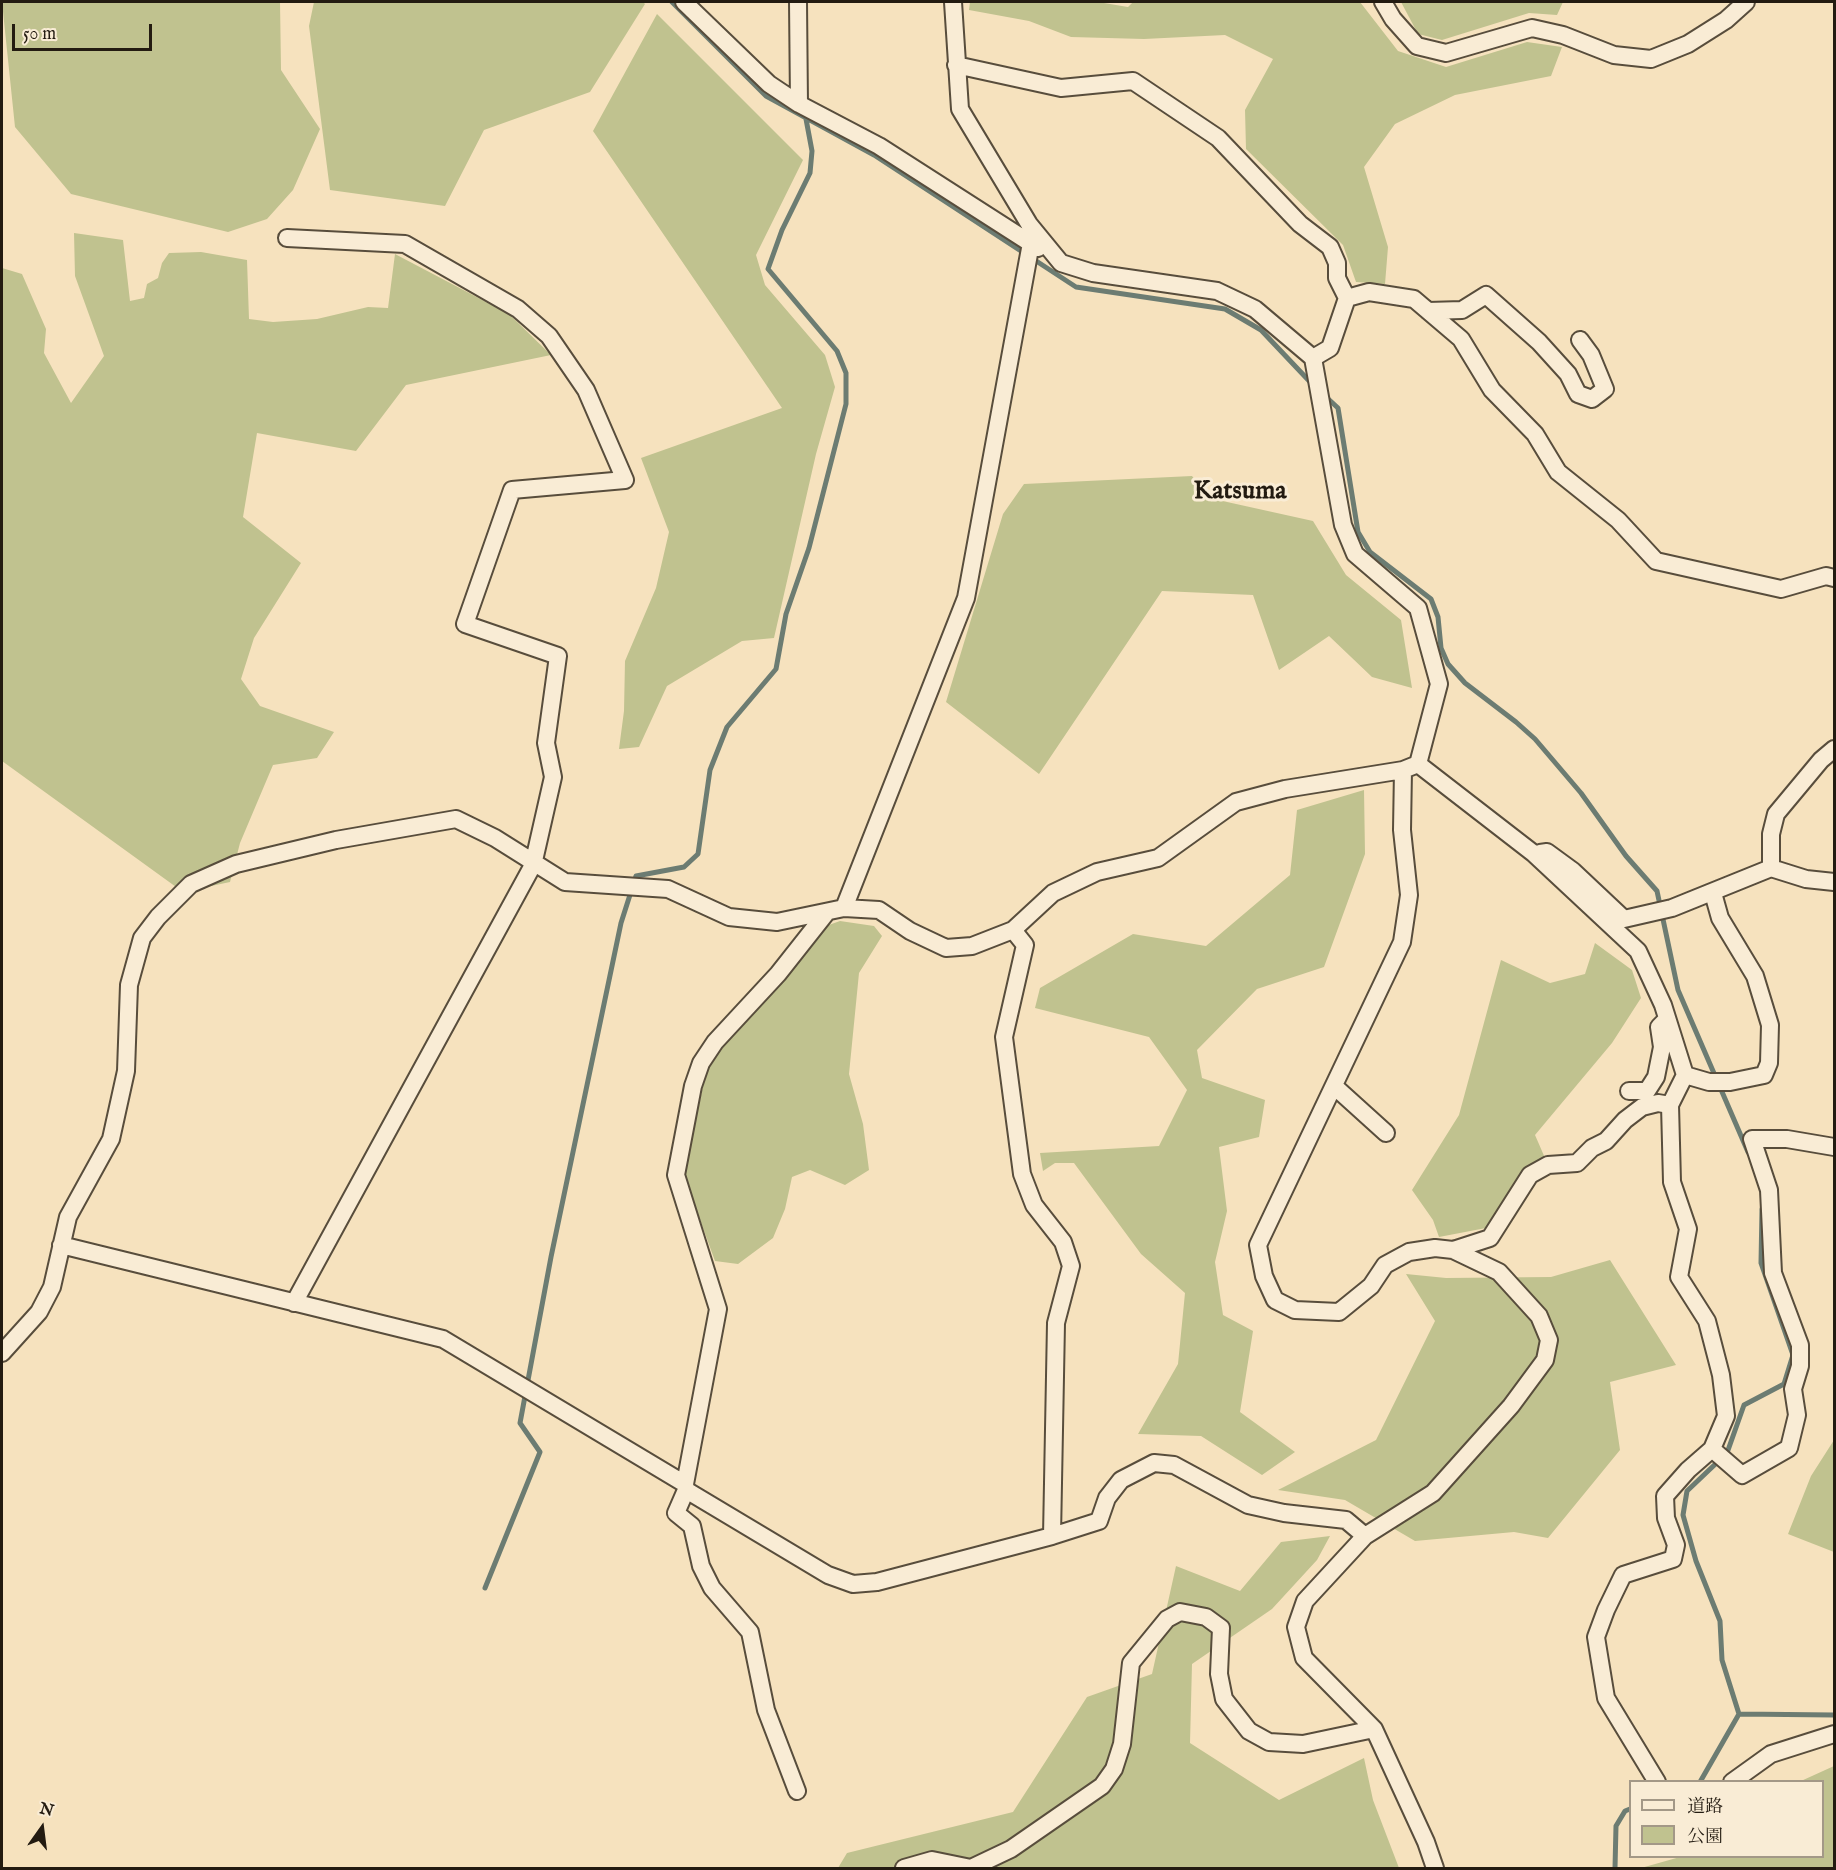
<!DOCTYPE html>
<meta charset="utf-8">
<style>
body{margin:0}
#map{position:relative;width:1836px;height:1870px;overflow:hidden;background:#f6e2be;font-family:"IM FELL English","Noto Serif JP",serif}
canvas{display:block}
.frame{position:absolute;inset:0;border:3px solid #231b11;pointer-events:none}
.legend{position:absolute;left:1629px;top:1780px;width:195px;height:78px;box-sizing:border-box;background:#f9ecd5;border:2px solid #a39887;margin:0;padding:8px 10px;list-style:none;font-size:18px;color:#231b11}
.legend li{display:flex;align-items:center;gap:12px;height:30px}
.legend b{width:30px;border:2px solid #a39887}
.north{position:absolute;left:12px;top:1798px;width:60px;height:60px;-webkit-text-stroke:4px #f9ecd5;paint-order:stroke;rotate:14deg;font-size:16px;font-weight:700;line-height:24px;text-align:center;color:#231b11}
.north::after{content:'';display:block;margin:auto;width:21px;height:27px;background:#231b11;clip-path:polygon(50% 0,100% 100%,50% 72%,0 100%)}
.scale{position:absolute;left:12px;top:24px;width:140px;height:27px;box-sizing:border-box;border:3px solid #231b11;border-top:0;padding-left:8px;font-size:18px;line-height:21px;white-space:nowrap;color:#231b11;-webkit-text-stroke:4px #f9ecd5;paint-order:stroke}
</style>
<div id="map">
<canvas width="1836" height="1870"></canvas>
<div class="frame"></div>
<ul class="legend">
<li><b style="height:8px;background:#f9ecd5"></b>道路</li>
<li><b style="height:16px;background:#c0c28f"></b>公園</li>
</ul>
<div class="north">N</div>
<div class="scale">50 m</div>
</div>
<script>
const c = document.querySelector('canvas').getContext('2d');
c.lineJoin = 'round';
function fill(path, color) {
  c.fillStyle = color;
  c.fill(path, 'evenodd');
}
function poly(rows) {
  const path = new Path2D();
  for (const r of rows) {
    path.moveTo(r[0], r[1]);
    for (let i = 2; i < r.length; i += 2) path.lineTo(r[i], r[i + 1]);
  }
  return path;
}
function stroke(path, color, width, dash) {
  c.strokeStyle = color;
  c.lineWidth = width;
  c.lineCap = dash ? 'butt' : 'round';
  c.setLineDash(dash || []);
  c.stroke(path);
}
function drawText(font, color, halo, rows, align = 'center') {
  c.font = font + ' "IM FELL English",serif';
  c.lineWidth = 6;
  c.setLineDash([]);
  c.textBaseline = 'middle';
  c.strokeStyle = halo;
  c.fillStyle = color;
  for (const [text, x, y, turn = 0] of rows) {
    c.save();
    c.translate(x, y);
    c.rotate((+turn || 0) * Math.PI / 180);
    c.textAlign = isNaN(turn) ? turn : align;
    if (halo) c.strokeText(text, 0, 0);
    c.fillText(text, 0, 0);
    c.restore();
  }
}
fill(poly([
 [2,2,280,2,281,70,320,129,293,190,267,219,228,232,71,194,15,127],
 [314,2,643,2,645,4,590,92,484,130,445,206,330,190,309,26],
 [970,2,1098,2,1128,7,1133,2,1360,2,1398,51,1446,67,1527,42,1562,47,1551,76,1455,95,1395,124,1364,167,1388,247,1385,284,1356,282,1343,245,1246,149,1245,110,1273,59,1225,35,1144,39,1071,37,1029,21,969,10],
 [1401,2,1563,2,1557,15,1529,13,1442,40,1418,34],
 [657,14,803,160,756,255,765,285,825,355,835,387,816,454,774,638,742,641,667,686,639,747,619,749,624,711,625,661,656,588,669,532,641,458,782,408,593,131],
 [74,233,123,240,130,301,144,298,147,284,158,278,162,263,169,253,201,252,247,260,249,319,273,322,317,319,368,307,388,308,395,254,509,314,551,355,406,385,356,451,257,433,243,517,301,563,254,638,241,679,260,706,334,732,317,758,273,765,240,843,230,882,183,892,2,761,2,268,22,274,46,329,44,353,71,403,104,356,75,276],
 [1192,476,1209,498,1313,521,1346,575,1401,620,1412,688,1372,677,1329,636,1279,670,1253,595,1162,591,1039,774,946,702,1003,514,1024,484],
 [1364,790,1365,854,1324,967,1257,989,1197,1050,1202,1078,1265,1100,1259,1137,1219,1147,1227,1211,1215,1262,1223,1315,1253,1331,1240,1412,1295,1452,1262,1475,1201,1436,1138,1434,1178,1364,1185,1293,1141,1254,1074,1163,1055,1163,1043,1171,1040,1153,1159,1146,1187,1090,1149,1037,1035,1008,1040,988,1133,934,1206,946,1290,875,1297,810],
 [840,921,874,926,882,936,859,973,849,1074,863,1124,869,1170,845,1185,810,1170,792,1177,785,1209,773,1238,738,1264,715,1261,691,1195,685,1172,705,1076,714,1057,826,926],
 [1595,943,1632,970,1641,998,1612,1043,1535,1135,1545,1158,1519,1176,1486,1228,1439,1237,1433,1220,1412,1190,1459,1115,1501,960,1550,983,1585,974],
 [1610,1260,1676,1365,1610,1382,1620,1450,1548,1538,1514,1532,1415,1541,1345,1500,1278,1490,1376,1440,1435,1321,1406,1274,1446,1278,1551,1277],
 [1834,1440,1834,1552,1788,1534,1811,1476],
 [1330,1536,1317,1560,1272,1609,1192,1664,1190,1743,1279,1800,1364,1758,1373,1800,1399,1868,838,1868,847,1853,1013,1812,1087,1697,1152,1674,1176,1566,1240,1591,1281,1542],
 [1834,1766,1834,1868,1641,1868,1680,1857,1822,1856,1822,1782,1801,1781]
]), '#c0c28f');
stroke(poly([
 [672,2,766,96,874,155,1076,287,1225,309,1261,330,1313,385],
 [1325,396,1338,408,1358,532,1370,552,1431,599,1438,617,1441,648,1448,664,1465,683,1516,722,1535,739,1581,793,1626,856,1657,891,1678,990,1748,1152],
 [485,1588,540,1452,520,1423,551,1257,621,923,636,876,684,867,698,854,710,770,727,727,776,669,786,614,809,548,846,404,846,373,837,351,768,269,782,230,810,173,812,151,806,119],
 [1739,1714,1834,1715],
 [1700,1782,1739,1714,1722,1660,1720,1621,1696,1561,1683,1515,1687,1491,1727,1453,1744,1405,1784,1384,1793,1355,1761,1263,1762,1209],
 [1615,1868,1616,1826,1625,1811,1630,1809]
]), '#6c7c72', 5);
const street = poly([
 [684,2,769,84,799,104,879,146,1038,248],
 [798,2,799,104],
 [953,2,960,109,1029,224,1061,263,1093,273,1217,291,1255,309,1313,358,1343,525,1355,554,1418,608,1439,684,1418,764],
 [1383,2,1393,19,1417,46,1446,53,1532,28,1563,35,1614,55,1651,59,1688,44,1726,20,1746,2],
 [956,65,1061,88,1133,81,1218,138,1300,224,1330,247,1337,263,1337,278,1347,298,1330,348,1313,358],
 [287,238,405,244,518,309,549,336,586,390,625,480,512,490,465,624,558,656,546,743,553,777,533,865,294,1303],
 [1347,298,1369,292,1414,299,1461,339,1492,390,1535,434,1558,472,1618,520,1656,561,1781,589,1826,576,1834,578],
 [1428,311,1462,310,1486,295,1539,342,1568,374,1578,394,1592,399,1605,389,1591,355,1580,340],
 [1418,764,1533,853,1638,951,1663,1005,1685,1075,1670,1105,1672,1182,1688,1229,1679,1277,1707,1321,1721,1375,1726,1416,1712,1449,1688,1470,1665,1496,1666,1518,1676,1545,1673,1559,1623,1575,1606,1610,1596,1637,1606,1698,1657,1782],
 [1403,770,1402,830,1409,895,1402,942,1258,1245,1264,1276,1275,1300,1295,1310,1339,1312,1371,1286,1385,1265,1409,1252,1435,1248,1453,1250,1499,1272,1539,1316,1549,1340,1545,1360,1511,1406,1433,1493,1365,1536,1305,1601,1296,1627,1304,1658,1374,1729,1426,1842,1435,1868],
 [1540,853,1547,852,1573,871,1624,919,1672,908,1771,868,1771,834,1776,814,1821,760,1834,749],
 [1771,868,1806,879,1834,882],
 [844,908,966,598,1031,243],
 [1013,930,1025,945,1004,1037,1022,1174,1034,1205,1063,1242,1071,1266,1056,1323,1052,1536],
 [1685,1075,1709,1082,1730,1082,1764,1075,1769,1063,1770,1025,1755,976,1720,918,1713,893],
 [1334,1086,1386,1133],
 [1629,1091,1647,1091,1656,1077,1662,1047,1659,1027,1667,1019],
 [61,1245,443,1339,685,1484],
 [1453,1250,1490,1238,1530,1175,1548,1165,1577,1163,1592,1148,1606,1141,1625,1120,1642,1107,1658,1103,1670,1105],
 [2,1353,39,1312,52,1287,68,1217,111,1139,126,1071,129,985,142,938,158,917,191,884,236,864,336,840,456,819,495,838,565,882,668,889,729,917,777,922,844,908,879,910,910,931,946,948,972,946,1013,930,1053,893,1097,872,1158,858,1236,802,1285,789,1403,770,1418,764],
 [1712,1449,1742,1475,1789,1448,1797,1415,1793,1389,1800,1366,1800,1345,1773,1273,1769,1190,1752,1139,1787,1139,1834,1147],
 [686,1490,828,1575,853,1584,877,1582,1052,1536,1099,1521,1107,1498,1121,1480,1154,1463,1174,1465,1248,1505,1284,1513,1346,1520,1365,1536],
 [1732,1782,1771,1754,1834,1734],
 [797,1791,766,1710,750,1632,712,1588,701,1566,692,1526,676,1513,686,1490,685,1484,718,1309,676,1175,693,1086,701,1063,715,1042,778,974,827,912],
 [904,1868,932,1860,971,1868,1011,1849,1102,1786,1114,1769,1122,1744,1131,1663,1167,1619,1180,1612,1206,1617,1221,1628,1219,1674,1224,1699,1249,1731,1269,1742,1303,1744,1374,1729]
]);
stroke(street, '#584d3c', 20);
stroke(street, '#f9ecd5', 16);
drawText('bold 26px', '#231b11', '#f9ecd5', [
 ["Katsuma",1240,493]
]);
</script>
